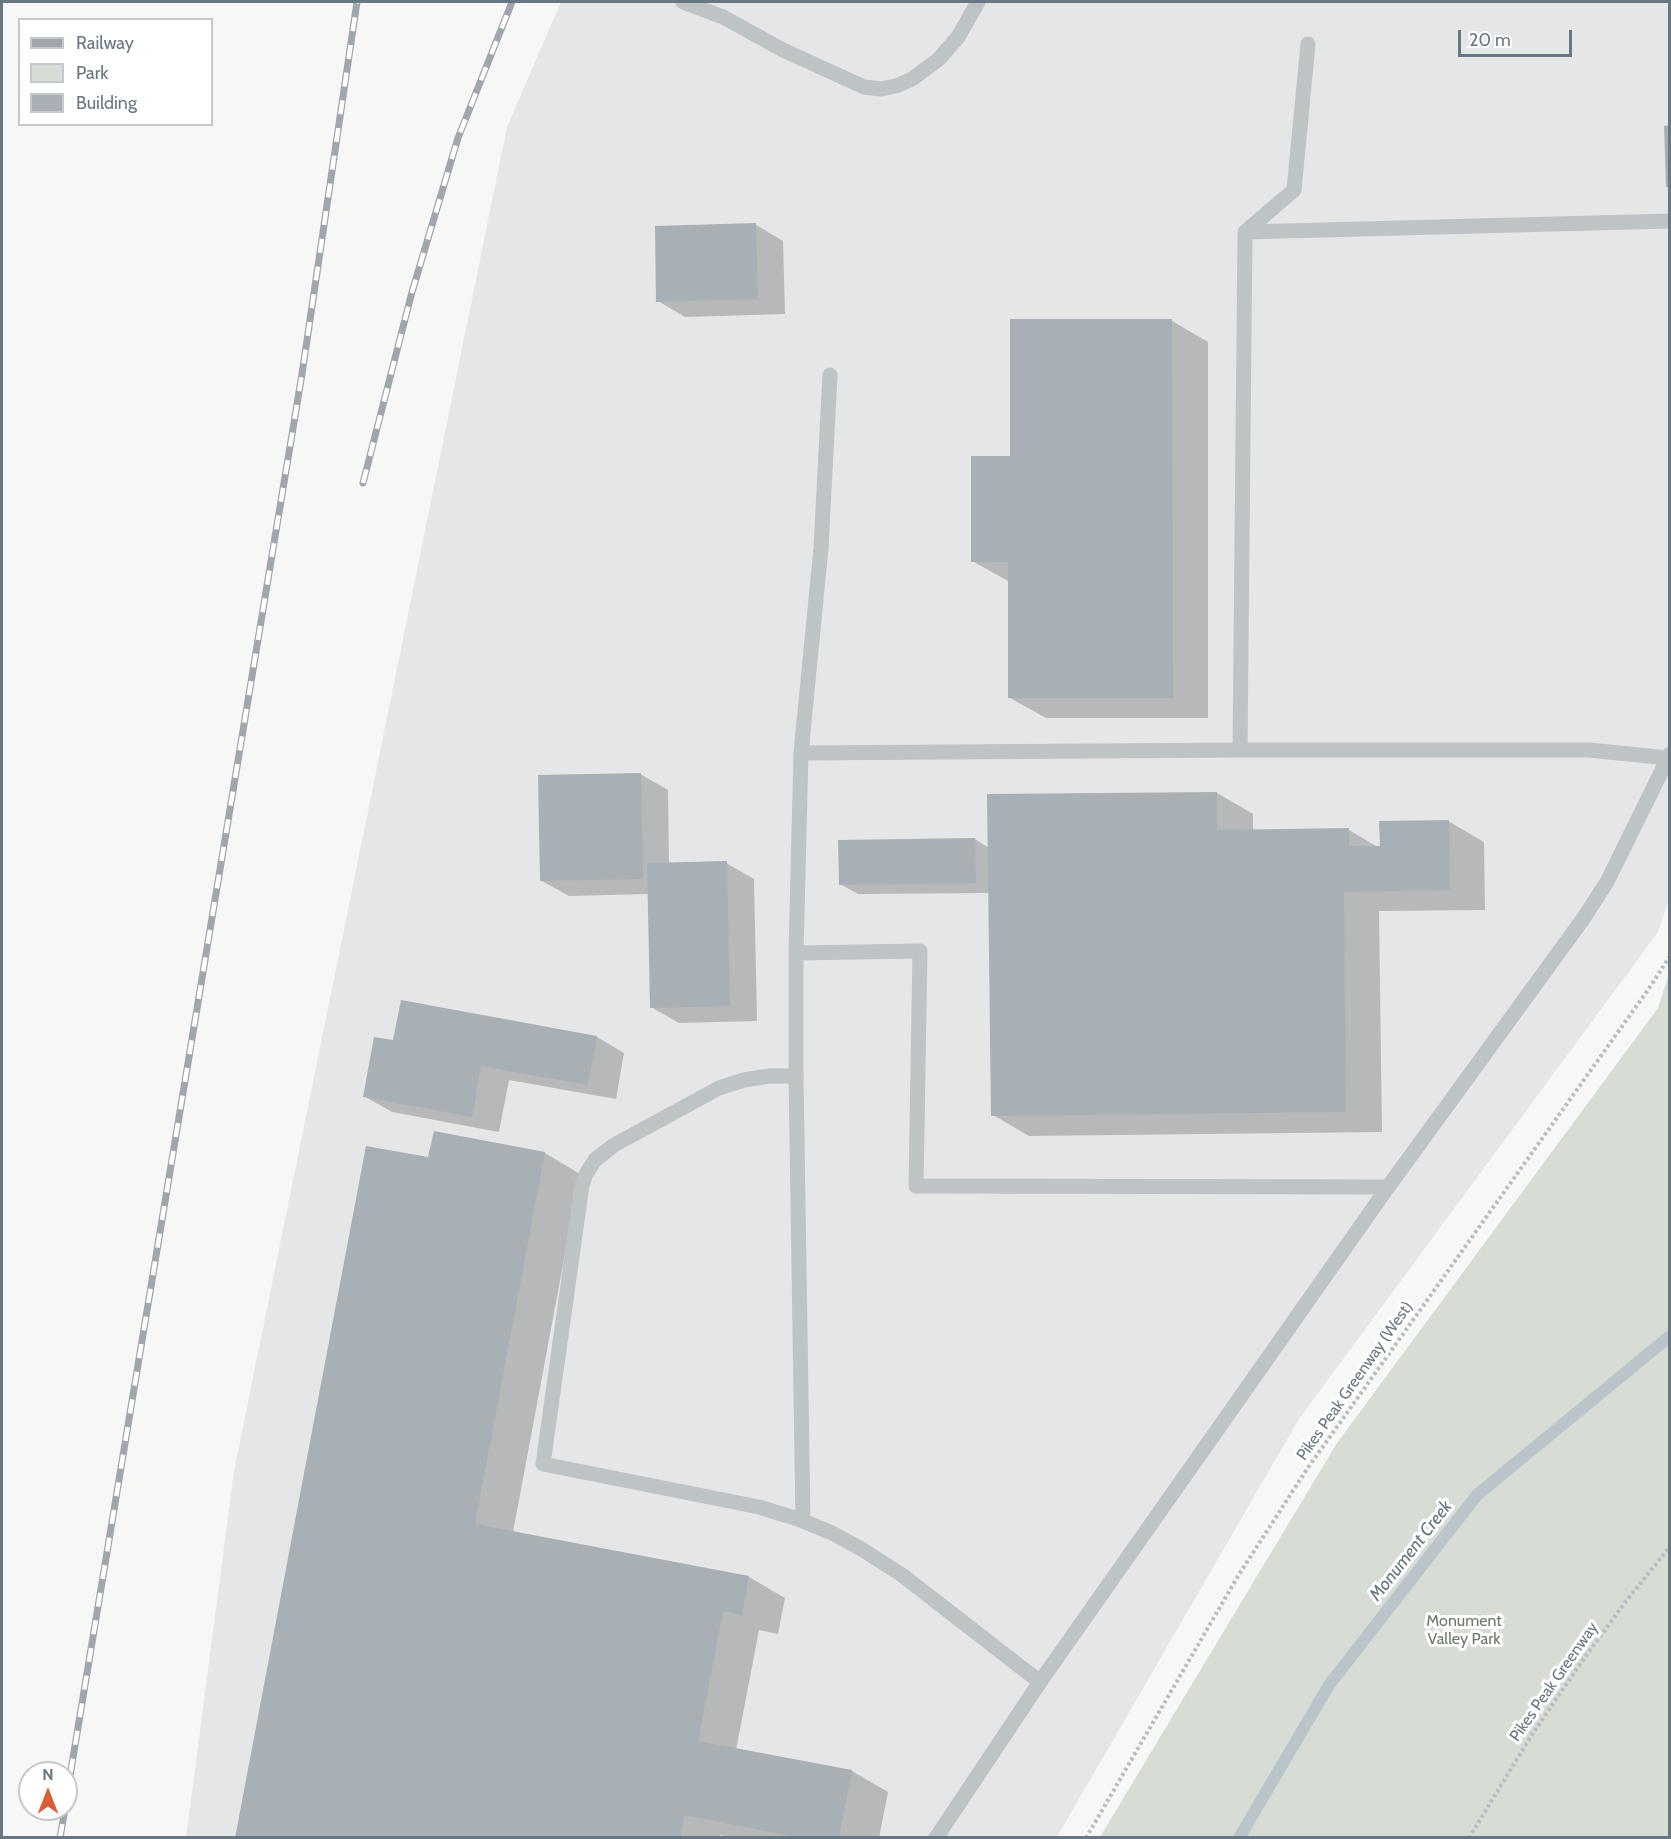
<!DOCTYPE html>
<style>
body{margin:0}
#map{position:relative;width:1671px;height:1839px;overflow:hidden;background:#f7f7f5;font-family:Cabin,sans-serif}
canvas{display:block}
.frame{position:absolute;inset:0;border:3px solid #687784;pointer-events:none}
.legend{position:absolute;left:18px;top:18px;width:195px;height:108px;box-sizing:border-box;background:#fff;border:2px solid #c3c9ce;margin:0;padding:8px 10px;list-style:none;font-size:18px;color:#687784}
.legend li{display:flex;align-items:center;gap:12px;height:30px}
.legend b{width:30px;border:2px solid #c3c9ce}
.north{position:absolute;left:18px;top:1761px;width:60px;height:60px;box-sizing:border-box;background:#fff;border:2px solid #c3c9ce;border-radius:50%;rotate:0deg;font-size:16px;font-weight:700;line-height:24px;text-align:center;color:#687784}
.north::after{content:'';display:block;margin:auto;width:21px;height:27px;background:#d75e35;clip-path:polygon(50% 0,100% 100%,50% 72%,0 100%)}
.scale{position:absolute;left:1458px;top:30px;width:114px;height:27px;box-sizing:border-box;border:3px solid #687784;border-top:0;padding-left:8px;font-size:18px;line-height:21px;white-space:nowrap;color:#687784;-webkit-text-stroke:4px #fff;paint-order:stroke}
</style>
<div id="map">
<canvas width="1671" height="1839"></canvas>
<div class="frame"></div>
<ul class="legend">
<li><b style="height:8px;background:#a0a7ac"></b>Railway</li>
<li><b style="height:16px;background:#d7dcd4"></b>Park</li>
<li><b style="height:16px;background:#a8b0b5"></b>Building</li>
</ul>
<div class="north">N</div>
<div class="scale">20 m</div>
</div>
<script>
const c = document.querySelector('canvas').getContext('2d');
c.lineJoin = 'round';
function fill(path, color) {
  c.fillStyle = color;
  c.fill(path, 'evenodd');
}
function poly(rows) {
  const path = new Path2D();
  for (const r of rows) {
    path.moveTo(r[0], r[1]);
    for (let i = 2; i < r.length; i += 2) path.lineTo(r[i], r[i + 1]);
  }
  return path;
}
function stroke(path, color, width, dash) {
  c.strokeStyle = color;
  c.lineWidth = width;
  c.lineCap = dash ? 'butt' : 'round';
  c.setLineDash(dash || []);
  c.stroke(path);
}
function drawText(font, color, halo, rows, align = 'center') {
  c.font = font + ' Cabin,sans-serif';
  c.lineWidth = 6;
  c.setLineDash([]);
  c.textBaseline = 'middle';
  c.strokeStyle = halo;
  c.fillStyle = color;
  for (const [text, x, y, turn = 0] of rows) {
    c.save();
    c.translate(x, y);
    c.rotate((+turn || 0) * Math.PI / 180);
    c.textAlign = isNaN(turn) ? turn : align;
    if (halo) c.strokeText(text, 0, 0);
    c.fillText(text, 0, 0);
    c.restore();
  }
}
fill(poly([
 [561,2,1669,2,1669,899,1658,932,1299,1419,1057,1837,186,1838,234,1471,507,127]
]), '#e5e6e6');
fill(poly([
 [1669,974,1669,1837,1100,1837,1337,1443,1658,1008]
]), '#d7dcd4');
fill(poly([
 [756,225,783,241,785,314,685,317,658,301],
 [1172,321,1208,342,1208,718,1046,718,1010,698,1008,581,972,561,1012,457],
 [640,774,668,790,669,864,726,863,754,879,757,1021,679,1023,651,1007,649,894,569,896,542,881],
 [1217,793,1253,814,1253,831,1349,830,1381,849,1448,821,1484,842,1485,910,1379,911,1382,1132,1029,1136,993,1115,990,893,858,894,840,884,975,839,989,848],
 [402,1002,597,1037,624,1053,616,1099,509,1080,499,1132,392,1112,364,1096,394,1042],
 [545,1153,580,1174,513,1532,749,1577,785,1598,778,1634,759,1630,736,1750,852,1771,888,1792,879,1838,734,1838,720,1835,720,1838,237,1838,429,1159]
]), '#0003');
stroke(poly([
 [1239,1838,1329,1685,1477,1495,1670,1336]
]), '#bac4c9', 12);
fill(poly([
 [1670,125,1670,187,1666,187,1664,126],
 [756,223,758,299,656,302,655,226],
 [1010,319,1172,319,1173,698,1008,698,1008,562,971,562,971,456,1010,456],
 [641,773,643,879,540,881,538,775],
 [1217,792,1217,830,1349,828,1349,846,1380,846,1379,821,1449,820,1450,890,1344,892,1346,1112,991,1116,987,794],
 [975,838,976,883,839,885,838,840],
 [727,861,730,1006,650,1008,647,863],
 [401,1000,597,1036,588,1085,481,1066,472,1117,363,1097,374,1037,393,1040],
 [434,1131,545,1152,475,1524,749,1576,742,1615,723,1611,698,1741,852,1770,839,1838,802,1838,684,1815,680,1838,235,1838,366,1146,428,1157]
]), '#a8b0b5');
stroke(poly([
 [1086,1838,1238,1576,1307,1469,1650,987,1670,956],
 [1469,1838,1531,1736,1583,1660,1626,1601,1670,1547]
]), '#b9bcbe', 4, [3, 3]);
stroke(poly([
 [683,2,723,17,783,50,864,87,881,89,896,86,912,79,939,59,958,37,978,2],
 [1245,232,1670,221],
 [830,375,821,548,801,753,796,953,796,1076,769,1076,744,1080,719,1088,614,1145,595,1160,586,1174,582,1185,543,1464,759,1507,798,1519,832,1533,863,1550,902,1575,1040,1682,936,1838],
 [1240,750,1245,232,1294,190,1308,44],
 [801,753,1240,750,1589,750,1668,758],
 [796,953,920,951,916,1186,1388,1187,1040,1682],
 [796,1076,803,1521],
 [1388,1187,1583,919,1607,882,1670,754]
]), '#bec3c6', 15);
const rail = poly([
 [363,483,412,292,458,138,512,2],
 [66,1800,302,374,357,2],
 [60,1838,65,1809]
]);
stroke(rail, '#a0a7ac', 7);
stroke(rail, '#fff', 4.5, [14]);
drawText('16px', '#687784', '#fff', [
 ["Pikes Peak Greenway (West)",1355,1381,-55],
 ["Pikes Peak Greenway",1554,1682,-55]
]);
drawText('16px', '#6b7b67', '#fff', [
 ["Monument",1464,1621],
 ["Valley Park",1464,1639]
]);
drawText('italic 18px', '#64777f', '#fff', [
 ["Monument Creek",1411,1551,-52]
]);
</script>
